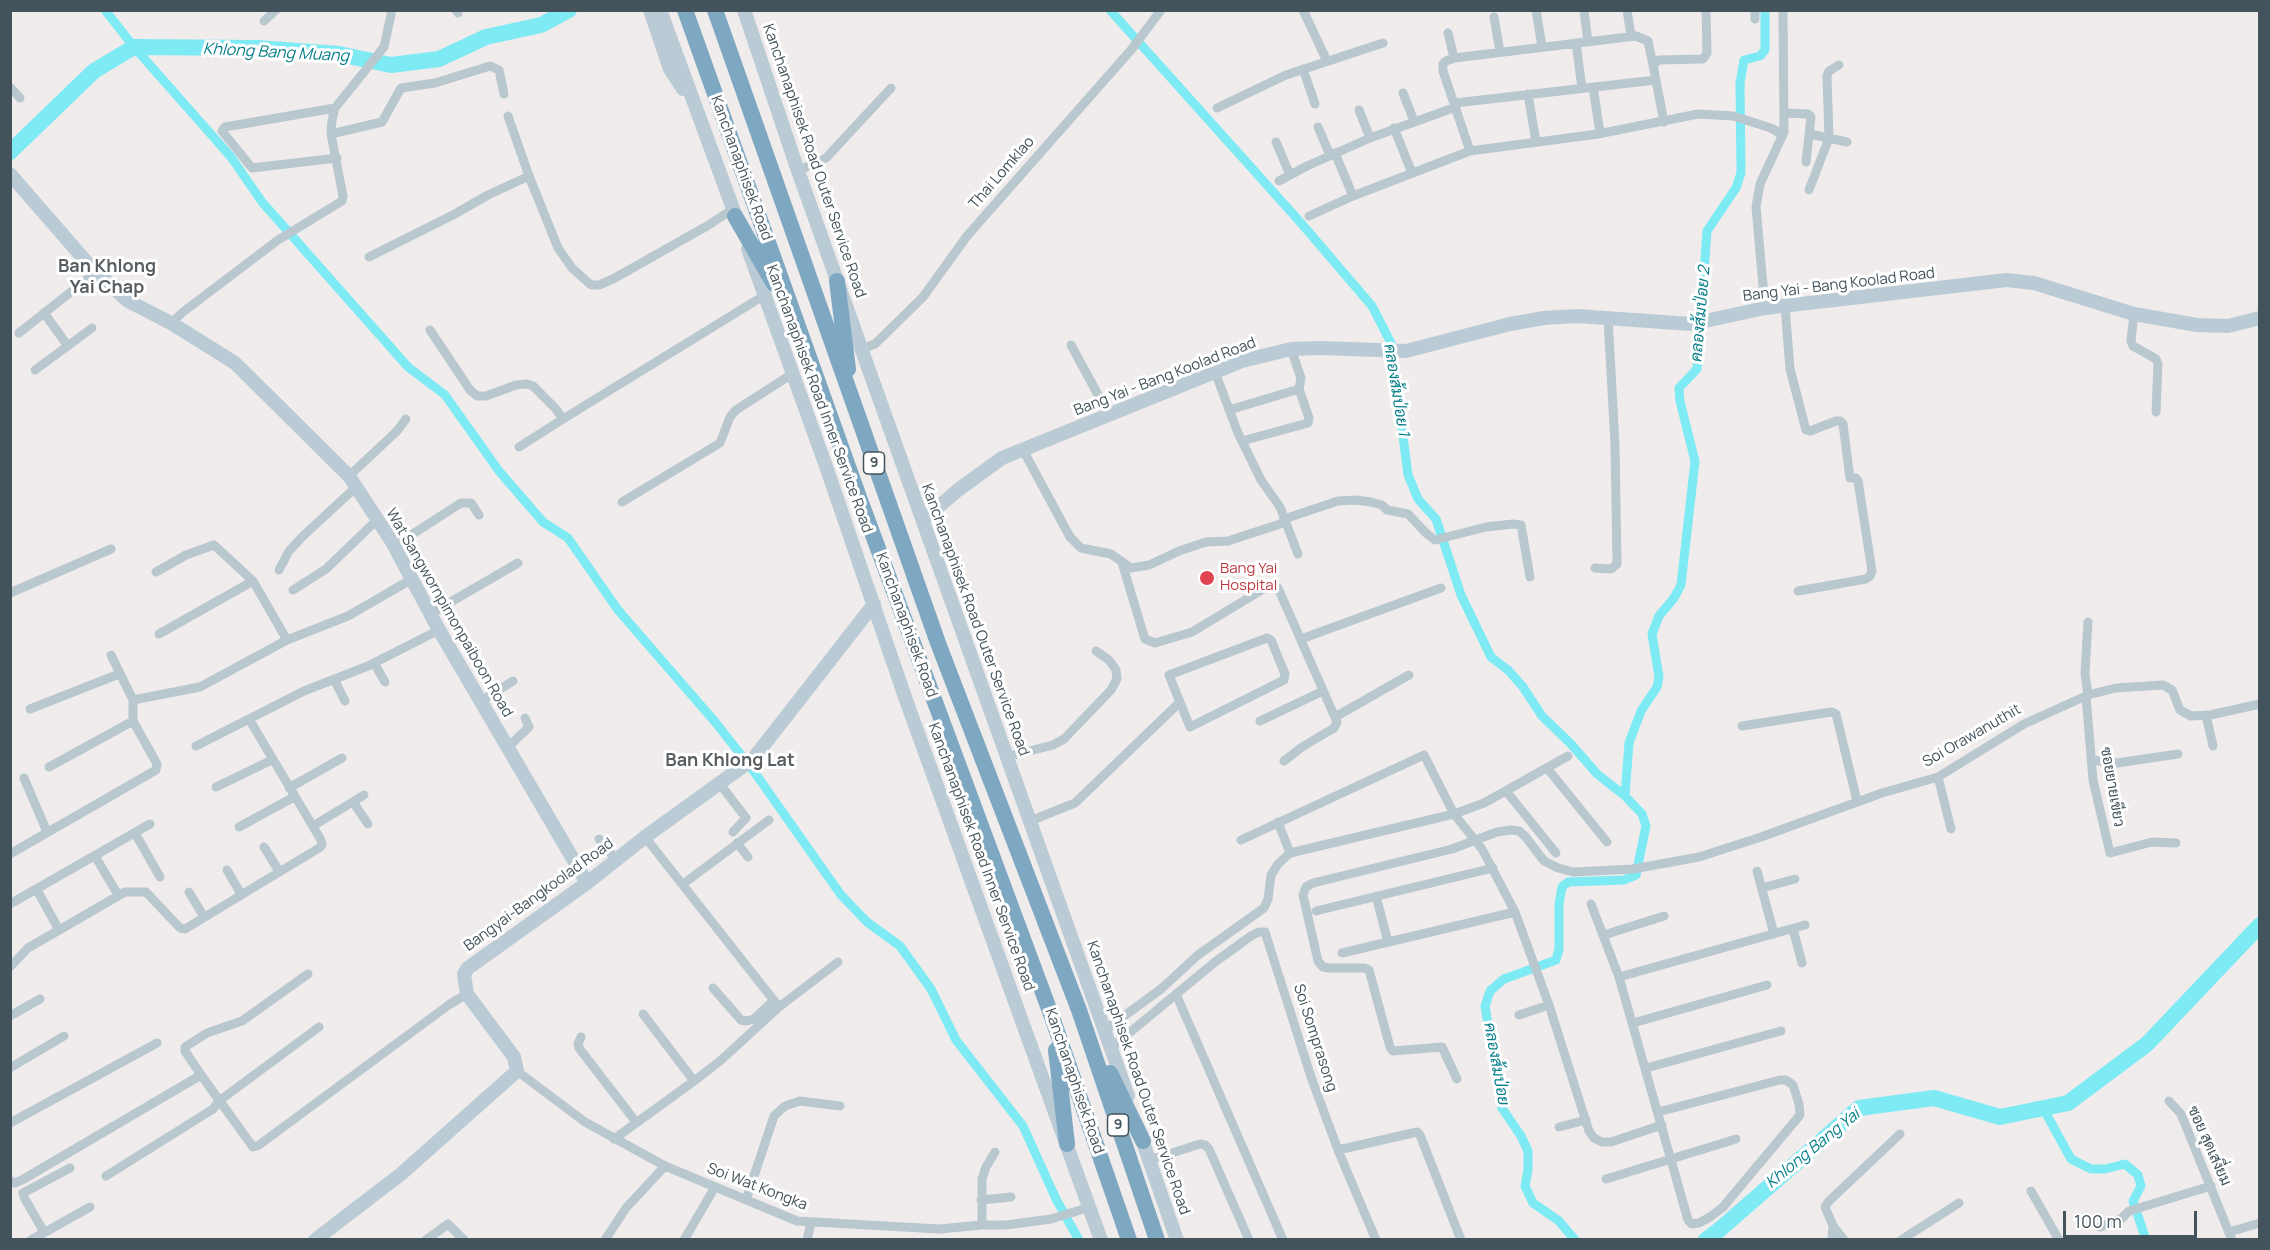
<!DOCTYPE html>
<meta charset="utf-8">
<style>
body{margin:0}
#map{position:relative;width:2270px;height:1250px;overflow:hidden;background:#f0ecec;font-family:Manrope,sans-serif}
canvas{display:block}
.frame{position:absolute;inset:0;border:12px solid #43535b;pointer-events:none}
.scale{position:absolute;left:2063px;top:1211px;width:134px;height:27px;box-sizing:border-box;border:3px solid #43535b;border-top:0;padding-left:8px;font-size:18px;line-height:21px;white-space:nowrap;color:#43535b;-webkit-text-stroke:4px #fff;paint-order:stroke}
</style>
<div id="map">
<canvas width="2270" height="1250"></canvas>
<div class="frame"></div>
<div class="scale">100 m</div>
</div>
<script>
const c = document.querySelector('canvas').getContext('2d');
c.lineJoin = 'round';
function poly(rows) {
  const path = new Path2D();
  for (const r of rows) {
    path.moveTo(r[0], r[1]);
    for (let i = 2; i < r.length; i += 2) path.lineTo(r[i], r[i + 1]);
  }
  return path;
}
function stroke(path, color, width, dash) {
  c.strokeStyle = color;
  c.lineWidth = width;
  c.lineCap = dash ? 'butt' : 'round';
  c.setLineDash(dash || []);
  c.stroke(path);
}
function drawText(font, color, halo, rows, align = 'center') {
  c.font = font + ' Manrope,Sarabun,sans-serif';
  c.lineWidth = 6;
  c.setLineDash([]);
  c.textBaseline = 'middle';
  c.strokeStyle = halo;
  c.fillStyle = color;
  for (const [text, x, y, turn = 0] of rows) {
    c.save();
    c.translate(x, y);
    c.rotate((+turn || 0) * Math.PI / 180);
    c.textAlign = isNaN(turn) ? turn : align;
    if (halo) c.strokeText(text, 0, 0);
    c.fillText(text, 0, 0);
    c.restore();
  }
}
stroke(poly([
 [105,10,134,47,231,157,262,202,408,367,445,395,499,471,543,522,568,538,618,610,716,723,755,773,841,895,867,922,900,946,931,989,956,1040,1023,1126,1056,1199,1079,1240],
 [1110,10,1301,223,1372,306,1391,343,1408,475,1418,499,1436,519,1461,595,1491,657,1508,670,1523,687,1542,716,1571,744,1597,774,1625,796,1642,814,1646,826,1636,875,1624,880,1568,882,1562,887,1559,904,1559,949,1556,960,1504,979,1490,991,1485,1006,1502,1108,1521,1136,1528,1151,1528,1170,1525,1186,1533,1203,1559,1221,1575,1240],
 [1625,796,1629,743,1641,711,1657,687,1659,677,1652,634,1659,616,1674,598,1681,585,1695,461,1680,401,1679,388,1697,369,1707,231,1736,188,1741,173,1740,83,1744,60,1760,56,1765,50,1765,10],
 [2043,1108,2071,1159,2091,1169,2105,1169,2125,1164,2138,1175,2141,1186,2133,1201,2146,1240]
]), '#7deaf4', 9);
stroke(poly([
 [10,152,94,71,134,47,257,48,339,54,391,65,439,59,486,37,541,25,569,10],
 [1706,1240,1718,1231,1859,1108,1934,1098,2000,1117,2068,1103,2147,1044,2260,925]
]), '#7deaf4', 16);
stroke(poly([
 [456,10,458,13],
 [1303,10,1327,61],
 [1536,10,1542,47],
 [1584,10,1588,42],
 [1627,10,1631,36],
 [1494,17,1500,52],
 [1755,19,1755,10],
 [264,21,276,10],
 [1448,33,1454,58],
 [1576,43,1582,88],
 [1303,69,1315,104],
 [10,87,20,98],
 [1593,87,1600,133],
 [1403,93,1414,121],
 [1528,94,1536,142],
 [1455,103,1656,80],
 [335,108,225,127,222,131,252,168,337,158],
 [1217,108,1286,75,1383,43],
 [1359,110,1370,138],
 [1785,113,1808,114,1811,117,1806,162],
 [508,116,529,176,558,248,572,268,591,285,599,285,613,279,707,226,733,209],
 [1664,122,1653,65,1659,60,1703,59,1707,53,1706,10],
 [1318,127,1330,155],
 [1394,128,1412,173],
 [331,134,382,122,401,88,435,83,490,66,499,70,504,94],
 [1810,134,1847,142],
 [1276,142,1290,175],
 [1470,151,1443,71,1443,64,1446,61,1454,58,1636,36,1648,41,1653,65],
 [1335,153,1353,196],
 [798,171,826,158,891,88],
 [1279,181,1307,166,1370,138,1456,107],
 [1809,190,1829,138,1827,76,1829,71,1839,65],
 [1309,216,1353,196,1470,151,1598,134,1698,114,1733,116,1771,128,1783,135],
 [369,257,453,215,488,195,529,176],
 [1785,306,1790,369,1806,430,1810,431,1836,421,1840,421,1843,424,1850,478,1856,478,1858,481,1872,571,1870,576,1866,579,1798,591],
 [1765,308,1756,207,1760,184,1784,132,1783,10],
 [44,313,68,346],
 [2134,314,2131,341,2133,346,2156,359,2158,364,2156,412],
 [171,323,183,312,278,240,342,201,343,196,331,134,332,120,335,108,384,47,392,10],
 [430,330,470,390,477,396,486,396,516,385,527,384,533,386,555,408,563,419,765,295],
 [19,333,96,272],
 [1071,345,1109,415],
 [862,349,875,344,923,297,967,236,1131,50,1161,10],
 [35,370,92,328],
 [1215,372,1238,433,1261,480,1280,507,1298,554],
 [1229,410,1299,389,1301,378,1291,349],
 [1242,441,1308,423,1309,418,1299,389],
 [519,447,563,419],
 [1023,450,1070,537,1081,548,1111,554,1131,568,1149,565,1179,551,1206,542,1228,541,1280,524,1290,517,1338,501,1356,500,1371,502,1382,505,1387,510,1408,514,1426,533,1435,540,1486,527,1513,524,1521,525,1530,577],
 [349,476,397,431,406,419],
 [622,502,720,443,730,417,736,410,792,374],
 [394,546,461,503,471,503,479,515],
 [1122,563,1145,639,1155,643,1192,632,1270,585,1278,588,1337,722,1334,728,1302,747,1284,761],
 [1595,568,1611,569,1617,564,1615,444,1608,318],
 [279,570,289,551,302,537,356,487],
 [156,572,186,555,214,545,253,581,287,640],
 [293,590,326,569,378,519],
 [10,593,111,549],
 [430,614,518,563],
 [159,634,253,581],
 [1267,638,1271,640,1285,674,1284,680,1190,727,1169,675,1267,638],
 [1301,639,1441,588],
 [374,663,385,682],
 [334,679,345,701],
 [2088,695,2085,673,2088,622],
 [2086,696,2093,780,2110,853,2152,842,2176,843],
 [133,700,200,687,287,640,348,616,412,579],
 [480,702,513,681],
 [30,709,119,674],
 [2206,715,2213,746],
 [1335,717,1409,675],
 [1260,721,1323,691],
 [1742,726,1831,712,1836,714,1857,801],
 [196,746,304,691,368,666,439,630],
 [507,748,529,727,525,718],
 [1006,757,1053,745,1064,739,1111,690,1117,679,1116,670,1109,660,1096,651],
 [2091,760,2117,763,2178,754],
 [49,767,133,721],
 [1547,768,1607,842],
 [1938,777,1951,829],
 [24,778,47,832],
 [720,784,746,818,733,832],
 [216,787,272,760],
 [289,788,342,758],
 [1506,791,1556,853],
 [353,802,368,824],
 [1030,821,1075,803,1180,702],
 [1278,822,1290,853],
 [313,826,364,795],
 [239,827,294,797],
 [135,833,160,877],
 [645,837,779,1007],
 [599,839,616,860],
 [1241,840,1424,755,1454,814,1482,849,1515,912,1549,1005,1589,1131,1594,1138,1602,1142,1611,1142,1662,1125],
 [737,843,748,857],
 [264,847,279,871],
 [10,854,156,770,157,764,133,721,133,700,111,655],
 [95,856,118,895],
 [227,870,241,894],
 [1757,871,1774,934],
 [683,884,769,820],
 [1762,888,1795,879],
 [37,890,59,930],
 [189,892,204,917],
 [1376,896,1388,942],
 [10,904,150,824],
 [1591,904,1619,977,1688,1220,1692,1224,1699,1223,1710,1217,1723,1207,1800,1115,1799,1104,1793,1085,1786,1080,1780,1080,1658,1112],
 [1316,911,1493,868],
 [1793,929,1802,963],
 [1604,935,1664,916],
 [1342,953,1515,912],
 [10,967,28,948,125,892,146,892,180,928,185,929,319,848,322,845,321,840,249,719],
 [308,974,242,1021,207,1033,185,1047,185,1051,201,1075,253,1147,259,1145,450,1004,467,994],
 [1619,977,1805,925],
 [713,988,741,1020,746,1021,754,1019,774,1000],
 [1176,994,1283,1240],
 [643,1014,694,1081],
 [1519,1015,1549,1005],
 [10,1016,40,999],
 [1633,1023,1767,985],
 [1105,1030,1161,989,1198,955,1264,908,1268,899,1271,875,1278,864,1290,853,1454,814,1484,803,1568,756],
 [581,1037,578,1044,579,1048,636,1122],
 [1111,1048,1215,962,1251,936,1259,932,1265,932,1311,1077,1338,1150,1417,1132,1420,1135,1461,1240],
 [10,1068,64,1036],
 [1646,1068,1781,1031],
 [517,1071,585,1122,665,1166,797,1221,939,1229,982,1225,1006,1225,1051,1219,1090,1207],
 [1457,1079,1442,1047,1393,1051,1390,1047,1369,970,1365,968,1329,968,1323,967,1318,961,1303,895,1306,887,1313,883,1452,849,1497,832,1511,830,1519,831,1525,836,1544,861,1558,868,1573,872,1633,869,1699,857,1761,837,1882,793,1938,777,2024,724,2088,695,2116,688,2163,685,2172,690,2180,710,2191,716,2210,715,2260,704],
 [2169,1101,2181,1114,2232,1240],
 [10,1123,157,1043],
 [1559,1127,1586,1120],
 [614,1139,694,1081,720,1061,779,1007,838,962],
 [1338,1150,1376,1240],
 [1150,1160,1200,1144,1205,1145,1209,1149,1249,1240],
 [106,1176,213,1109,219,1101,319,1027],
 [1606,1179,1736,1139],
 [10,1181,15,1183,22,1180,201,1075],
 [2031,1191,2059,1240],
 [746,1200,774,1116,785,1106,800,1101,840,1106],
 [981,1200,1011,1197],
 [982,1225,982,1179,986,1167,995,1152],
 [1833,1226,1844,1240],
 [2100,1227,2121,1219,2129,1211,2211,1186],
 [44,1232,25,1199,23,1193,70,1168],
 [2229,1232,2260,1223],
 [31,1240,90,1207],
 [426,1240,448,1224,464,1240],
 [605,1240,626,1208,665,1166],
 [684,1240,715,1187],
 [807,1240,811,1223],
 [1832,1240,1833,1226,1825,1207,1828,1202,1900,1134],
 [1901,1240,1959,1203]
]), '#b9c7ce', 9);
stroke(poly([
 [650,10,670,69,683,89],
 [660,10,739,225],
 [744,10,798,171,1128,1096],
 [10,174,90,266,128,301,171,323,235,363,349,476,392,542,439,630,587,883],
 [748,249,828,472,906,700,1101,1240],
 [923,520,958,490,1002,458,1242,361,1291,349,1320,348,1406,351,1510,324,1544,318,1577,316,1691,324,1765,308,2007,280,2034,283,2134,314,2197,325,2228,326,2260,318],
 [1139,1131,1177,1240],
 [315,1240,401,1174,517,1071,514,1057,467,994,464,974,468,968,587,883,645,837,753,759,874,604]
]), '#bacbd6', 14);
stroke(poly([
 [685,10,860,500,1052,1017,1129,1240],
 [715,10,938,643,1079,1010,1157,1240],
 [735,216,774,284],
 [837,281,848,369],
 [1056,1050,1067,1144],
 [1110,1073,1143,1141]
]), '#7ea7c1', 16);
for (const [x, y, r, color] of [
 [1207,578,8,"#e0444e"]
]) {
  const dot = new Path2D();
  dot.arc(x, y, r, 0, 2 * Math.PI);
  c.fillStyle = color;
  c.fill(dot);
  stroke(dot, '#fff', 2);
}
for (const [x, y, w] of [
 [874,463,21],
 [1118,1125,21]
]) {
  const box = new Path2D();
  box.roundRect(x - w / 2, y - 11, w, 22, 4.5);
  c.fillStyle = '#fff';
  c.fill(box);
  stroke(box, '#43535b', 1.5);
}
drawText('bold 14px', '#43535b', null, [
 ["9",874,463],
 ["9",1118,1125]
]);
drawText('15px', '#43535b', '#fff', [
 ["Kanchanaphisek Road Outer Service Road",814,161,71],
 ["Kanchanaphisek Road",741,168,70],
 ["Thai Lomklao",1002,173,-49],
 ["Bang Yai - Bang Koolad Road",1839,285,-7],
 ["Bang Yai - Bang Koolad Road",1165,377,-21],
 ["Kanchanaphisek Road Inner Service Road",819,399,70],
 ["Wat Sangwornpimonpaiboon Road",449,613,60],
 ["Kanchanaphisek Road Outer Service Road",975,620,70],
 ["Kanchanaphisek Road",906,625,70],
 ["Soi Orawanuthit",1972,736,-30],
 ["ซอยยายเขียว",2112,787,80],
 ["Kanchanaphisek Road Inner Service Road",981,857,70],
 ["Bangyai-Bangkoolad Road",539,895,-36],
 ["Soi Somprasong",1315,1038,72],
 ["Kanchanaphisek Road Outer Service Road",1138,1078,71],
 ["Kanchanaphisek Road",1074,1081,71],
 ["ซอย สุดเสงี่ยม",2209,1146,66],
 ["Soi Wat Kongka",757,1187,21]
]);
drawText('15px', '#be3a42', '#fff', [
 ["Bang Yai",1220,569],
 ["Hospital",1220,586]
], 'left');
drawText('italic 16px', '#047e89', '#fff', [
 ["Khlong Bang Muang",276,53,3],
 ["คลองส้มป่อย 2",1701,314,-85],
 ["คลองส้มป่อย 1",1396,390,81],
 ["คลองส้มป่อย",1496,1064,80],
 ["Khlong Bang Yai",1813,1149,-39]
]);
drawText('bold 18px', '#585e62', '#fff', [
 ["Ban Khlong",107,267],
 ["Yai Chap",107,288],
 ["Ban Khlong Lat",730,761]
]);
</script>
